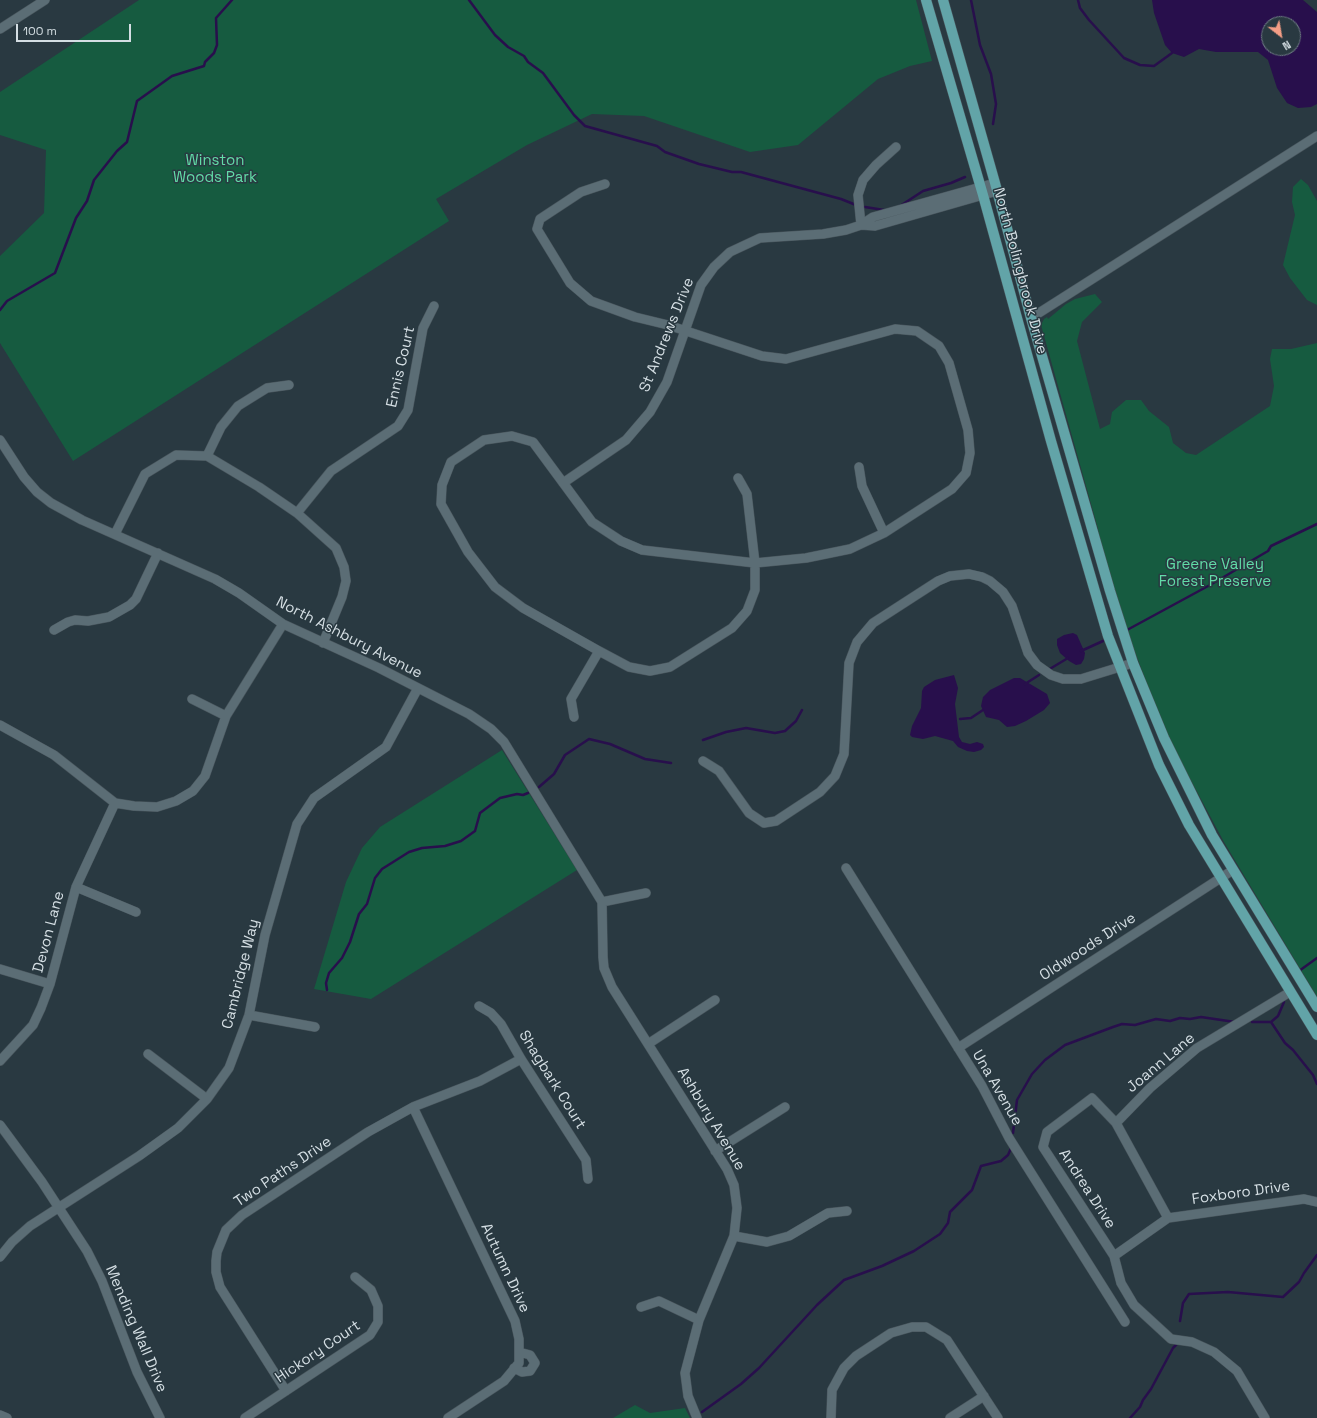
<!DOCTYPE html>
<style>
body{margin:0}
#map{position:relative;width:1317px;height:1418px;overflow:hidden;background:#293941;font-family:"Space Grotesk",sans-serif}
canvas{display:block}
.north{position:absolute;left:1261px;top:16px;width:40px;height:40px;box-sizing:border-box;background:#293941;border:1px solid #6d7b82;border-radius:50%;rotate:149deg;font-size:11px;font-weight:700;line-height:16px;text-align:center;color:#d4dee3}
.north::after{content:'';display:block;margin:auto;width:14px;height:18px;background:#f49e86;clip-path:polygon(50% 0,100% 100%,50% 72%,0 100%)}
.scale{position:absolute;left:16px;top:24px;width:115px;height:18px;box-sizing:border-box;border:2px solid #d4dee3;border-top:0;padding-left:5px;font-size:12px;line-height:14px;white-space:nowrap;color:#d4dee3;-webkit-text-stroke:3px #293941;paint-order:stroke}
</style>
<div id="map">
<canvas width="1317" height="1418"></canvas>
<div class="north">N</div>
<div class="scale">100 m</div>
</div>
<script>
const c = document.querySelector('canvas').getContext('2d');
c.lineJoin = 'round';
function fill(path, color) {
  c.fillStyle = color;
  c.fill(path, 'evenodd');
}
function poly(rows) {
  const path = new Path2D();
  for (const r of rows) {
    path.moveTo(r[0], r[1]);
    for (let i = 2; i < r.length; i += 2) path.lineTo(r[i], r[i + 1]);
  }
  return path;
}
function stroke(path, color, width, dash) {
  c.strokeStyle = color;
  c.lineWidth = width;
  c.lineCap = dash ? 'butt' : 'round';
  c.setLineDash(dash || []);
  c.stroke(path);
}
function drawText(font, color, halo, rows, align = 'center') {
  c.font = font + ' "Space Grotesk",sans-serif';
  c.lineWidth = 3;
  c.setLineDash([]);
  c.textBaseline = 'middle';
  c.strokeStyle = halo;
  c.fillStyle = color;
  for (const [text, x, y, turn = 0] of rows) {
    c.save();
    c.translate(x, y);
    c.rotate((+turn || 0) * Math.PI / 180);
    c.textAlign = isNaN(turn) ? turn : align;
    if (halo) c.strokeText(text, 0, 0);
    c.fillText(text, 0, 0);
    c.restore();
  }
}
fill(poly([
 [139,0,916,0,932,61,910,66,878,79,798,145,750,152,644,116,592,114,527,145,436,199,449,221,73,461,0,343,0,256,44,213,46,150,0,135,0,92],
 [1301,179,1308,185,1317,201,1317,305,1307,300,1290,278,1283,265,1295,215,1292,202,1293,187],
 [1095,294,1102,302,1082,322,1077,341,1100,429,1110,424,1112,412,1126,400,1141,400,1149,411,1169,427,1173,443,1186,453,1196,455,1270,406,1274,386,1270,359,1272,349,1291,349,1317,343,1317,997,1224,842,1166,734,1130,639,1096,531,1098,529,1041,325,1044,319,1047,317,1048,319,1066,304,1075,299],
 [502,750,577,870,371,999,314,989,346,882,362,848,380,827],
 [635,1405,650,1413,685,1408,690,1418,613,1418]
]), '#165b40');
fill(poly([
 [1152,0,1303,0,1317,12,1317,104,1311,107,1298,108,1287,103,1277,88,1268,60,1258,52,1216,52,1199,49,1184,57,1172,53,1165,45,1154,13],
 [1269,24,1293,24,1293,48,1269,48],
 [1073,633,1077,635,1085,653,1084,659,1081,664,1076,665,1069,661,1060,653,1057,645,1057,639,1064,635],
 [954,675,958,688,955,704,959,737,962,742,970,744,977,742,983,744,984,747,981,750,974,752,967,751,958,747,953,741,935,736,923,739,912,737,910,735,912,726,921,708,922,691,924,687,935,680],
 [1014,678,1020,678,1047,694,1050,703,1044,710,1026,721,1015,726,1007,727,999,720,986,717,981,706,983,697,990,690]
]), '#280f4c');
stroke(poly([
 [469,0,495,35,508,47,524,56,528,62,543,73,574,115,585,126,657,146,665,152,699,164,732,172,741,172,841,199,856,205],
 [971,0,980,45,991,74,996,104,993,124],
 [1078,0,1080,8,1089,20,1124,58,1140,65,1154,66,1172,53],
 [900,206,923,191,951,183,965,177],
 [865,207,884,210],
 [0,310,7,301,55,273,76,218,87,201,94,180,117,151,127,142,137,101,172,76,204,66,205,62,214,53,217,45,216,18,232,0],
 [1127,630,1210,585,1268,551,1271,546,1317,524],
 [1081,651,1103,641],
 [1048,670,1068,658],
 [1025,684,1039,675],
 [960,719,971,718,983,710],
 [703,740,726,732,746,728,775,733,785,731,796,721,802,710],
 [539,787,554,774,565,755,589,739,610,744,645,759,671,763],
 [1299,971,1317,958],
 [327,990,326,983,329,973,342,958,350,942,359,914,367,904,375,878,382,869,409,852,422,848,445,846,461,841,475,831,480,813,500,798,517,794,523,795,528,793],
 [1252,1022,1271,1022,1278,1016,1284,1002],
 [1271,1022,1285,1043,1293,1050,1313,1075,1317,1084],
 [1013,1133,1017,1100,1032,1074,1045,1060,1065,1045,1113,1027,1122,1024,1135,1025,1156,1019,1170,1021,1180,1018,1190,1019,1201,1017,1235,1022],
 [1180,1321,1183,1303,1189,1294,1228,1292,1283,1297,1299,1282,1304,1273,1317,1255],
 [702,1412,741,1384,759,1368,817,1305,844,1280,882,1266,914,1251,940,1234,948,1223,950,1212,972,1190,981,1166,1001,1161,1008,1155,1012,1146],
 [1130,1418,1140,1407,1143,1400,1151,1389,1173,1348,1176,1345]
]), '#280f4c', 2.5);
const street = poly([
 [0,29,45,0],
 [605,184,581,192,540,219,537,229,570,283,591,301,635,317,668,325,762,356,786,359,895,329,917,331,939,346,949,363,968,430,970,453,966,473,952,489,884,533,850,549,806,558,755,563,642,550,621,541,592,522,533,442,512,436,484,440,451,462,442,485,441,504,468,552,495,587,523,608,599,651,629,667,650,671,670,667,732,628,747,611,755,590,755,563,747,494,738,478],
 [861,225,875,226,997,191],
 [861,225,858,195,863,180,876,165,896,147],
 [1031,318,1317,136],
 [0,440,24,477,37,492,51,503,82,520,215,579,239,593,283,624,379,668,469,714,491,729,504,742,602,902,603,957,604,968,612,987,727,1169,734,1185,737,1208,734,1236,699,1320,685,1373,688,1396,697,1418],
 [207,456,221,427,238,406,267,388,289,385],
 [859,467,862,486,884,533],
 [563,483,626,440,650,412,667,382,701,285,714,267,730,252,760,238,823,234,846,230,861,225,873,217,995,183],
 [297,513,331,471,398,426,408,410,423,328,434,306],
 [115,534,145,474,176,455,207,456,259,487,297,513,336,548,344,567,346,581,342,597,323,643],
 [54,630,68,622,75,620,88,621,109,617,130,605,136,599,158,553],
 [192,699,226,716],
 [574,717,571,699,599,651],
 [0,725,54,755,115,803,134,806,157,807,176,801,193,791,205,776,226,716,283,624],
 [703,761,719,771,749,813,764,823,776,821,820,792,835,776,844,754,849,663,857,642,873,623,938,581,950,576,969,574,982,577,990,581,1003,592,1012,606,1028,653,1037,665,1051,675,1063,679,1081,679,1133,663],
 [846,868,982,1086,1009,1138,1125,1322],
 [76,887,136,912],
 [602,902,646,893],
 [0,969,50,984],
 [479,1006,491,1013,501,1024,521,1059,586,1160,588,1179],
 [249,1015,315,1027],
 [648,1044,715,1000],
 [958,1048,1233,870],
 [148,1054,207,1099],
 [0,1061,33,1025,41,1008,50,984,76,887,115,803],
 [413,1107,515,1321,519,1339,519,1363,504,1381,448,1418],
 [1116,1123,1150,1088,1197,1048,1290,992],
 [0,1125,42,1182,87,1251,102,1281,137,1372,160,1418],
 [715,1151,785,1107],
 [1168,1218,1116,1123,1092,1098,1047,1132,1043,1147,1114,1256,1121,1283,1134,1305,1171,1339,1192,1342,1214,1352,1237,1371,1265,1418],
 [734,1236,767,1242,789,1236,828,1213,847,1211],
 [1114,1256,1168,1218,1304,1199,1317,1202],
 [0,1257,12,1242,30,1226,139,1156,178,1128,207,1099,229,1068,249,1015,265,935,297,824,314,798,386,747,418,688],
 [641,1307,659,1301,699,1320],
 [514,1368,522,1372,530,1371,535,1363,530,1355,519,1352],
 [286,1391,220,1287,216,1272,216,1261,217,1252,226,1230,242,1215,368,1132,413,1107,480,1081,521,1059],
 [0,1415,7,1418],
 [245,1418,370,1335,378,1322,378,1306,371,1290,355,1277],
 [831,1418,832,1390,844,1368,856,1356,891,1333,912,1327,926,1327,947,1340,998,1418],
 [950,1418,984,1396]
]);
const primary = poly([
 [926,0,983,195,1051,441,1108,636,1159,765,1189,825,1317,1035],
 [943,0,995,183,1031,318,1110,591,1133,663,1164,738,1212,835,1317,1007]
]);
stroke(street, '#48555c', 10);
stroke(primary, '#48555c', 11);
stroke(street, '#5b6d75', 9);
stroke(primary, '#62a4a8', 10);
drawText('15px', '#61dca7', '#293941', [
 ["Winston",215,161],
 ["Woods Park",215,178],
 ["Greene Valley",1215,565],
 ["Forest Preserve",1215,582]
]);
drawText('15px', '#d4dee3', '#293941', [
 ["North Bolingbrook Drive",1020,271,75],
 ["St Andrews Drive",667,335,-68],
 ["Ennis Court",401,367,-77],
 ["North Ashbury Avenue",349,638,27],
 ["Devon Lane",49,932,-75],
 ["Oldwoods Drive",1088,947,-33],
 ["Cambridge Way",241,974,-76],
 ["Joann Lane",1161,1063,-40],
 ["Shagbark Court",552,1080,58],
 ["Una Avenue",997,1088,60],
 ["Ashbury Avenue",711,1119,59],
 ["Two Paths Drive",283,1172,-34],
 ["Andrea Drive",1087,1189,57],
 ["Foxboro Drive",1241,1193,-8],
 ["Autumn Drive",505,1268,65],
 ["Mending Wall Drive",136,1329,67],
 ["Hickory Court",318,1352,-34]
]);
</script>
